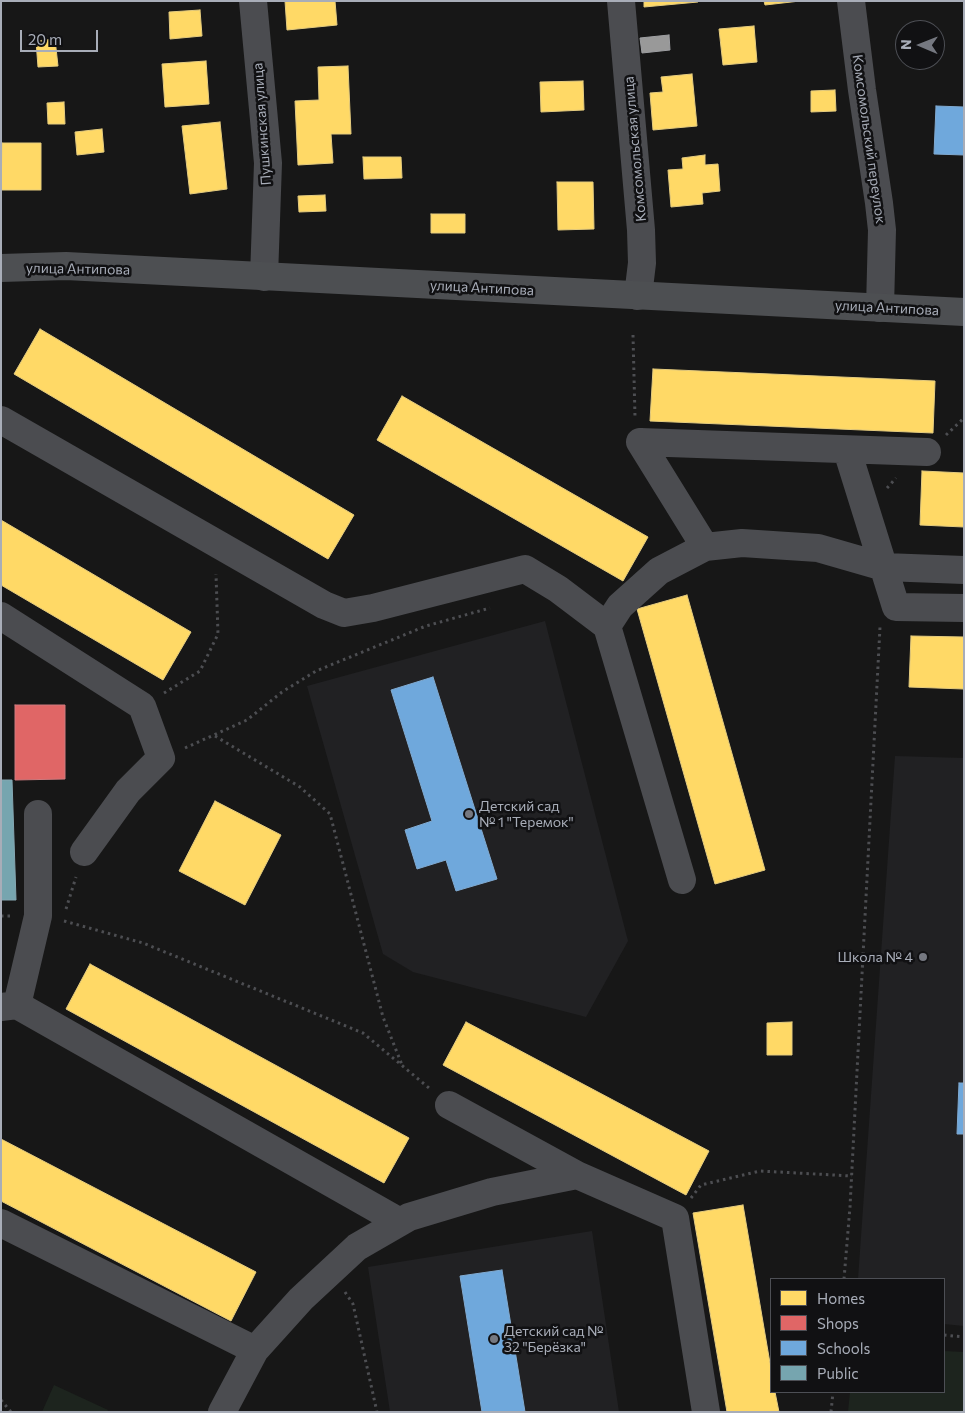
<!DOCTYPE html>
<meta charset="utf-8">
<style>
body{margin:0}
#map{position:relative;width:965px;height:1413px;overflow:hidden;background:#171717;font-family:Commissioner,sans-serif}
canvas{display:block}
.frame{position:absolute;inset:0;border:2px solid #a8adb8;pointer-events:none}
.legend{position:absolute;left:770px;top:1278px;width:175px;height:115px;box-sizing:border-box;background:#111113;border:1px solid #4d4f55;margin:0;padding:6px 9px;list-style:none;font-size:15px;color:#a8adb8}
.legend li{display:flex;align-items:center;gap:10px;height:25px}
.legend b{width:25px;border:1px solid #4d4f55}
.north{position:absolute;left:895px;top:20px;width:50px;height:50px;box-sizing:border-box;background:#111113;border:1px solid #4d4f55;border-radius:50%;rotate:271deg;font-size:14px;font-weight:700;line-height:20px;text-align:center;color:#a8adb8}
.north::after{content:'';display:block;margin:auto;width:18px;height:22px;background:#757880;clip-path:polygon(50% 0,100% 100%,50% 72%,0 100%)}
.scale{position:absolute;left:20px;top:30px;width:78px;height:22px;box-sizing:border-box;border:2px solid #a8adb8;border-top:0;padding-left:6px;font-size:15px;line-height:18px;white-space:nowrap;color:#a8adb8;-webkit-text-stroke:4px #111113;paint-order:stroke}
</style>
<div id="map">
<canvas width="965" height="1413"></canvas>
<div class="frame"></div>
<ul class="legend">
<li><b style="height:14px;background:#ffd966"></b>Homes</li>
<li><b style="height:14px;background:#e06666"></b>Shops</li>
<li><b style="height:14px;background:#6fa8dc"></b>Schools</li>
<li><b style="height:14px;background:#76a5af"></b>Public</li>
</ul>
<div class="north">N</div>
<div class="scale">20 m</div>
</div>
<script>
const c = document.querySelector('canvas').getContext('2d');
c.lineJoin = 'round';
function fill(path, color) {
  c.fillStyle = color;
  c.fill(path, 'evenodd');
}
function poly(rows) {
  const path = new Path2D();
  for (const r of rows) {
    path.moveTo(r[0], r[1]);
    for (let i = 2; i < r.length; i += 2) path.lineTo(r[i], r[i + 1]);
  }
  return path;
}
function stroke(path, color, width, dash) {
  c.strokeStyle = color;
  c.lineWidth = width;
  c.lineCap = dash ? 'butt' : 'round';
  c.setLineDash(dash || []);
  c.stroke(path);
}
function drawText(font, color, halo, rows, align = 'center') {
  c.font = font + ' Commissioner,sans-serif';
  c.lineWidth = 5;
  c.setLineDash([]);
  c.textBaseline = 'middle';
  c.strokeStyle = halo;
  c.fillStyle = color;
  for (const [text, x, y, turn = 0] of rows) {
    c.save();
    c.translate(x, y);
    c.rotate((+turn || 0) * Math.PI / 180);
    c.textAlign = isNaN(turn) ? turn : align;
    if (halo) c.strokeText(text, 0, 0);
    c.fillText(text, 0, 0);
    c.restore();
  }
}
fill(poly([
 [545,621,628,941,586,1017,413,972,383,954,307,686],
 [895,756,964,758,964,1326,944,1324,944,1279,858,1279],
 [592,1231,619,1412,390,1412,368,1267]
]), '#212123');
fill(poly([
 [944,1351,964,1352,964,1412,848,1412,850,1392,944,1392],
 [54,1385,108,1410,107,1412,42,1412]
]), '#1d241e');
const homes = poly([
 [285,1,335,1,337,25,287,30,285,1],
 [644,1,698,1,698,2,644,7,644,1],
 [764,1,800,1,765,5,764,1],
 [200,10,202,36,170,39,169,12,200,10],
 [754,26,757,62,723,65,719,29,754,26],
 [55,39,58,66,38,67,36,41,55,39],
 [206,61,209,104,165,107,162,64,206,61],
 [348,66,351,134,331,134,333,163,298,165,295,101,319,100,318,67,348,66],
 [692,74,697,126,653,130,650,93,663,92,661,77,692,74],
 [583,81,584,110,541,112,540,82,583,81],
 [835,90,836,111,811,112,811,91,835,90],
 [64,102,65,124,48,124,47,103,64,102],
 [220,122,227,189,190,194,182,126,220,122],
 [102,129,104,152,77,155,75,132,102,129],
 [2,143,41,143,41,190,1,190,2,143],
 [705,155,705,165,718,164,720,191,702,193,703,204,671,207,668,170,683,169,682,158,705,155],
 [363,157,401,157,402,178,364,179,363,157],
 [557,182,593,182,594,229,558,230,557,182],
 [325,195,326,211,299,212,298,196,325,195],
 [431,214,465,214,465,233,431,233,431,214],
 [40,329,354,515,328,559,14,374,40,329],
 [653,369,935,381,933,433,650,421,653,369],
 [402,396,648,537,623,581,377,440,402,396],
 [922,471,964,473,964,527,920,525,922,471],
 [1,520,191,632,163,680,1,585,1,520],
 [687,595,765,870,715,884,637,609,687,595],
 [911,636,964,637,964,689,909,687,911,636],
 [215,801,281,835,245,905,179,871,215,801],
 [90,964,409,1138,384,1183,66,1009,90,964],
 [466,1022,709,1151,686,1195,443,1065,466,1022],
 [792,1022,792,1055,767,1055,767,1023,792,1022],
 [1,1139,256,1272,231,1321,1,1201,1,1139],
 [743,1205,771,1369,771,1392,775,1392,779,1412,727,1412,693,1213,743,1205]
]);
fill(homes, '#ffd966');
stroke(homes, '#e5cc7f', 1);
const shops = poly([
 [15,705,65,705,65,779,15,780,15,705]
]);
fill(shops, '#e06666');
stroke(shops, '#cf7b7f', 1);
const schools = poly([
 [936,106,964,107,964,155,934,154,936,106],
 [433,677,497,879,456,891,446,860,417,869,405,830,432,821,391,690,433,677],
 [959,1083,964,1083,964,1134,957,1134,959,1083],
 [502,1270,525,1412,482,1412,460,1276,502,1270]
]);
fill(schools, '#6fa8dc');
stroke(schools, '#80aad1', 1);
const public = poly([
 [1,780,12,780,16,900,1,900,1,780]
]);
fill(public, '#76a5af');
stroke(public, '#85a7b2', 1);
const industry = poly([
 [669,35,670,50,642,53,640,38,669,35]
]);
fill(industry, '#999');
stroke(industry, '#9e9fa2', 1);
stroke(poly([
 [633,335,635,417],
 [946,435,964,418],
 [887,488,896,478],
 [164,693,200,671,218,634,216,574],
 [215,736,300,787,330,814,383,1017,402,1065],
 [185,748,247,720,282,692,316,671,426,626,490,608],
 [66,909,76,877],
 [1,916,11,916],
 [64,921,143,943,363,1033,429,1088],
 [691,1198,701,1185,760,1171,852,1176],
 [844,1279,850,1207,880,627],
 [345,1292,353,1304,377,1412],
 [944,1335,964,1337],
 [1,1400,11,1412],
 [831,1412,833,1392]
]), '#4d4e52', 3, [2.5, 4]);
stroke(poly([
 [253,1,268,163,264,277],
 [621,1,641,230,642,263,638,296],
 [851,1,862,90,879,203,882,230,880,308],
 [1,420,324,605,344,613,373,608,525,569,558,589,607,626,682,880],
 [640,442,927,452],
 [640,442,705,547],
 [847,450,896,607,964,608],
 [1,616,142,706,161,758,128,791,84,852],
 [607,626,620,606,659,571,705,547,742,543,818,548,884,567,964,570],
 [17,1005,38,916,38,814],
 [1,1007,17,1005,400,1222],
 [449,1105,577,1175],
 [1,1223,255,1350,222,1412],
 [255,1350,301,1299,357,1247,409,1217,492,1192,577,1175,675,1218,706,1412]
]), '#4b4c50', 28);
stroke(poly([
 [1,268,66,266,964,312]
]), '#4d4f52', 28);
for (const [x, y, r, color] of [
 [469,814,5,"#757880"],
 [923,957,5,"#757880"],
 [494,1339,5,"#757880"]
]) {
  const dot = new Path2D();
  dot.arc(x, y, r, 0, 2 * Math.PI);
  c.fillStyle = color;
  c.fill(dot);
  stroke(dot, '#111113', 2);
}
drawText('14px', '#a8adb8', '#111113', [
 ["Пушкинская улица",262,124,-94],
 ["Комсомольский переулок",869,139,82],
 ["Комсомольская улица",635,149,-95],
 ["улица Антипова",78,269,1],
 ["улица Антипова",482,288,3],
 ["улица Антипова",887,308,3]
]);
drawText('14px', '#a8adb8', '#111113', [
 ["Детский сад",479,806],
 ["№ 1 \"Теремок\"",479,822],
 ["Школа № 4",913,957,"right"],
 ["Детский сад №",504,1331],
 ["32 \"Берёзка\"",504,1347]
], 'left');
</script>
